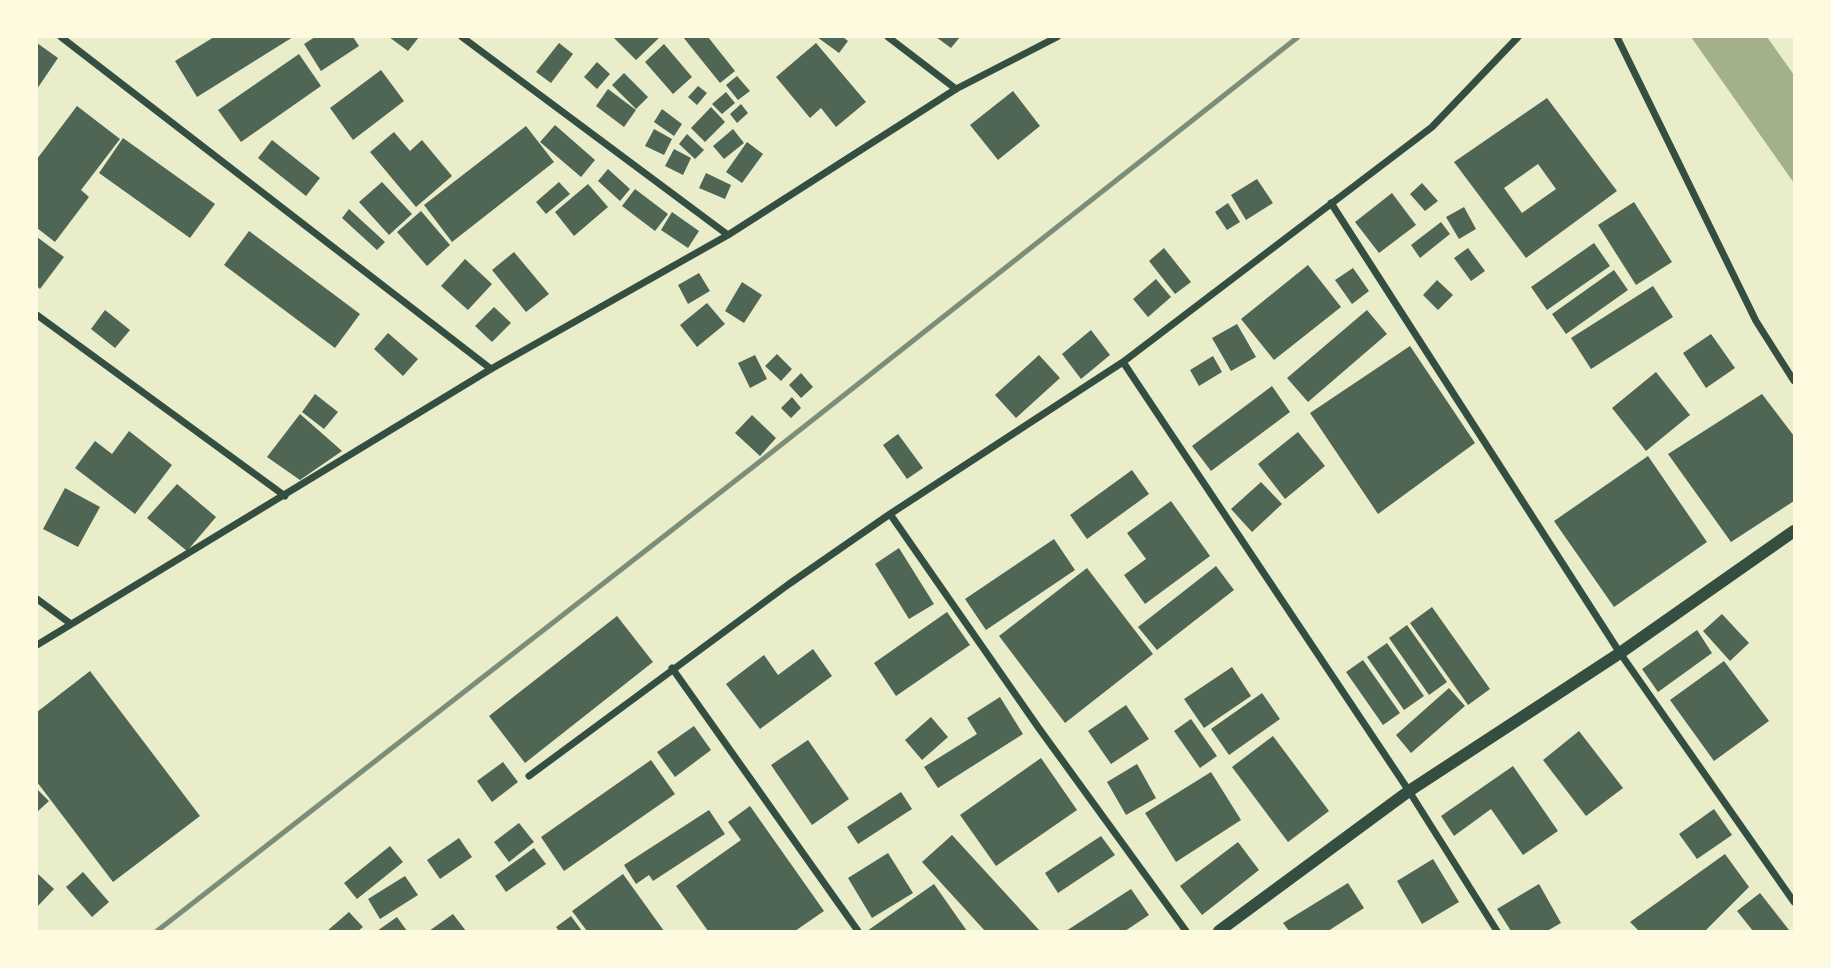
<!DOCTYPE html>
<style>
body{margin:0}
#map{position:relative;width:1831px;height:968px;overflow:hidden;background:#e9edc9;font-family:Poppins,sans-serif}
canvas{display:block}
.frame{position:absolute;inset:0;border:38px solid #fefae0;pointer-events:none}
</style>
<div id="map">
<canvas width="1831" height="968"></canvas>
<div class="frame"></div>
</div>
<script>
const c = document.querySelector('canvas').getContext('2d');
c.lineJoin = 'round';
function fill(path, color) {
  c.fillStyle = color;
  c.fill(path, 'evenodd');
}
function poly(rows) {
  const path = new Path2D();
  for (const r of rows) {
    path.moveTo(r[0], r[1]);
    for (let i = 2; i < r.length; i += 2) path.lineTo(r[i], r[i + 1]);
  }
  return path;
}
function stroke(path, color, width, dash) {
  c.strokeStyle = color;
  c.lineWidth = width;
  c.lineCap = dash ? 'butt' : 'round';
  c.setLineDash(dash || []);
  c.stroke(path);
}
fill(poly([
 [1691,37,1767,37,1794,75,1794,183]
]), '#a3b18a');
fill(poly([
 [214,37,293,37,197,97,175,61],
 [315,37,353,37,359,46,321,71,304,44],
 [389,37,419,37,408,51],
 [613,37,660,37,636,60],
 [683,37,708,37,735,71,720,83],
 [817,37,843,37,848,41,839,53],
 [936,37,960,37,951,48],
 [37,43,58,58,37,89],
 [559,43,573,54,551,83,536,72],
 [816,43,866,102,836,127,821,108,810,118,776,77],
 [664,44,692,77,673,94,645,62],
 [299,54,321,86,241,142,218,110],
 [597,62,610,74,597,89,584,77],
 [381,70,404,101,353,140,330,108],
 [624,73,648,97,636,109,612,85],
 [737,76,750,91,738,100,726,85],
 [698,86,707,93,697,105,688,97],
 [608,89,636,110,624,127,596,106],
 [1013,91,1040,126,998,160,970,125],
 [726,92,735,103,722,114,712,104],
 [1547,98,1617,191,1526,258,1454,162],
 [1538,164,1556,189,1522,213,1504,188],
 [741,104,748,113,737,123,730,114],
 [77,106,120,139,81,190,89,197,55,242,37,228,37,159],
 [711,107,725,122,705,142,691,128],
 [662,109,682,124,674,136,654,122],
 [555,125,595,160,581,177,540,142],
 [526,126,554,162,452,242,424,205],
 [654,129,672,139,664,155,645,146],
 [733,129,744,143,724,159,713,146],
 [394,132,410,151,422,140,452,176,416,207,370,152],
 [687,134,704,150,695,159,679,144],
 [123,138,215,204,190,238,99,173],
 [272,140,320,178,306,196,258,158],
 [747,142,763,154,742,183,726,172],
 [674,149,691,158,683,175,665,166],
 [608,169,630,189,620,201,598,181],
 [706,173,731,185,725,199,699,188],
 [1257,179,1273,203,1246,220,1231,195],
 [382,182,412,214,389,235,359,202],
 [559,182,570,194,546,214,536,202],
 [1422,183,1438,201,1425,211,1410,194],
 [588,184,608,207,574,236,555,212],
 [635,189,668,214,655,231,622,206],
 [1392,193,1416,225,1379,253,1355,222],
 [1634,202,1672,262,1636,285,1598,225],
 [1228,203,1240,222,1227,230,1215,212],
 [1464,207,1476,229,1459,239,1446,217],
 [349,209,385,242,377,250,342,218],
 [421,211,450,245,427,266,397,232],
 [672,212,699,231,688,248,661,230],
 [1441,222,1450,234,1420,258,1411,245],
 [249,231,360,314,335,348,224,265],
 [37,237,64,257,40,289,37,286],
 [1594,243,1610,266,1547,310,1531,287],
 [1164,248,1191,282,1175,294,1149,261],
 [1468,248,1485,271,1471,281,1454,258],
 [514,252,549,294,526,312,492,270],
 [465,259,492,284,468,310,441,286],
 [1308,265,1341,307,1274,360,1241,319],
 [1353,268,1369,291,1352,304,1335,280],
 [1614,270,1628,290,1566,334,1552,314],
 [699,273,710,291,688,304,678,285],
 [1156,279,1171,297,1148,317,1133,299],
 [1437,280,1453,295,1438,310,1423,295],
 [742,282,762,295,744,323,725,311],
 [1653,286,1673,317,1591,369,1571,338],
 [707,303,725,324,697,347,680,325],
 [494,307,511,323,492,342,475,326],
 [105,310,130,330,115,348,91,329],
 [1367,310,1387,334,1308,402,1287,378],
 [1237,324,1256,357,1231,371,1212,338],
 [1091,330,1110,355,1081,379,1062,354],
 [388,333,418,359,403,376,374,349],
 [1711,334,1735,368,1706,388,1683,353],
 [1410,346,1475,443,1378,514,1310,413],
 [777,354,792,369,781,381,765,366],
 [755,355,767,379,750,388,738,363],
 [1039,355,1060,378,1016,418,995,395],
 [1213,356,1222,372,1199,386,1190,370],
 [1656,372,1690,415,1646,451,1612,408],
 [801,373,813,387,801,398,789,385],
 [1272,386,1290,412,1211,471,1192,446],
 [315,394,338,412,324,429,302,412],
 [1762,394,1794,436,1794,501,1731,542,1668,454],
 [792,397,801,408,791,418,781,408],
 [300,414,342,451,300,480,267,457],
 [752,415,776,438,760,456,735,433],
 [129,431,172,465,135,514,75,468,95,441,112,454],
 [1298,432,1325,466,1285,499,1258,464],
 [898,434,923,468,907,479,883,445],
 [1648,456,1707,542,1614,607,1554,521],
 [1132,470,1149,494,1087,539,1070,515],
 [1261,482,1282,504,1252,532,1231,509],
 [177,484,216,517,187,551,147,518],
 [65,488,100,507,78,547,43,529],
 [1171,501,1210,556,1145,604,1124,575,1146,559,1127,533],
 [1054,539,1075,570,986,630,965,599],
 [899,548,934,604,909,619,875,564],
 [1216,566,1234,590,1157,650,1138,627],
 [1087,568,1153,654,1065,723,999,636],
 [1432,607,1490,689,1468,705,1410,623],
 [947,612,970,645,896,696,874,663],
 [1722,614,1749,643,1730,661,1703,631],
 [617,616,653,662,525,763,489,716],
 [1407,625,1447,682,1429,695,1389,638],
 [1697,630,1712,653,1658,692,1642,669],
 [1387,643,1424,696,1404,710,1367,657],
 [813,649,832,676,760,729,726,684,764,655,778,675],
 [1363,660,1400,713,1383,725,1346,672],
 [1724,661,1769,721,1714,761,1670,700],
 [1232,667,1251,696,1204,728,1184,699],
 [90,671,200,816,113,882,37,782,37,712],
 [1449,688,1465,706,1411,753,1396,735],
 [1262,693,1280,719,1229,755,1211,729],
 [1000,697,1023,734,938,788,924,767,977,734,967,718],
 [1126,705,1149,739,1111,764,1088,731],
 [931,717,948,737,922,760,905,740],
 [1191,719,1217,756,1200,768,1174,731],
 [694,726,711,750,675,777,657,752],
 [1579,731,1623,788,1586,816,1543,760],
 [1273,736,1329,811,1288,842,1232,767],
 [808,740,849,799,812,825,771,765],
 [1041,758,1077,810,996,866,960,815],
 [651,760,675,794,564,871,541,837],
 [503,762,518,782,492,802,477,781],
 [1137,764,1156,798,1126,815,1107,782],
 [1513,766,1558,831,1523,855,1491,809,1454,836,1441,816],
 [1211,772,1241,820,1176,862,1145,813],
 [37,789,49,801,37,812],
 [901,792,912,809,858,844,847,827],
 [750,806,824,911,795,931,708,931,676,886,741,840,728,822],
 [1714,809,1732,835,1697,859,1679,834],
 [709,810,725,834,653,881,649,875,636,884,624,865],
 [519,823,534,842,509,862,494,842],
 [952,835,1040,931,985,931,922,862],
 [1101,836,1115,855,1058,893,1045,873],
 [459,838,472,857,440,879,427,860],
 [1238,842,1259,870,1202,915,1180,886],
 [390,846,403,862,357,899,344,883],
 [534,848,546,864,506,892,495,876],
 [888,853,913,893,872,918,848,878],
 [1725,854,1749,887,1705,931,1639,931,1630,922],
 [1433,859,1459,902,1422,924,1397,881],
 [83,872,109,902,92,917,66,887],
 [37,873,54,889,37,907],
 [623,874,664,931,587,931,572,911],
 [405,876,418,895,380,919,368,899],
 [1348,883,1364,908,1328,931,1289,931,1283,923],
 [934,884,967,931,867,931],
 [1539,884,1561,923,1547,931,1511,931,1497,909],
 [1131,889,1149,915,1125,931,1066,931],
 [1760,893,1789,930,1788,931,1753,931,1737,911],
 [349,912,363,927,358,931,327,931],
 [453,914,466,931,429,931],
 [571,916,582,931,559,931,556,927],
 [397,917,407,931,377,931]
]), '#4f6655');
stroke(poly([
 [61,37,491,369],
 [462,37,728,235],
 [888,37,956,89],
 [1617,37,1756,321,1794,381],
 [1331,203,1620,653,1794,902],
 [37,315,285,496],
 [1123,362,1409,791,1497,931],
 [890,514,1038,727,1186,931],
 [37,599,71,624],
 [37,645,491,369,728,235,956,89,1057,37],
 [672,668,858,931],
 [529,776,789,584,890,514,1123,362,1432,127,1518,37]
]), '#344e41', 7);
stroke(poly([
 [1219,931,1409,791,1620,653,1794,531]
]), '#344e41', 12);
stroke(poly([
 [157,931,758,463,1298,37]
]), '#7c8e77', 5);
</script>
